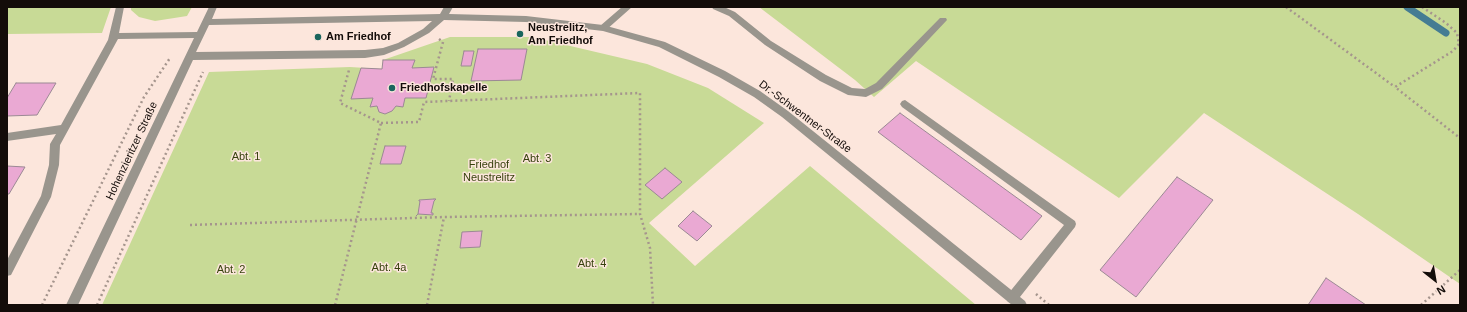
<!DOCTYPE html>
<meta charset="utf-8">
<style>
body{margin:0}
#map{position:relative;width:1467px;height:312px;overflow:hidden;background:#fce6dc;font-family:Arial,sans-serif}
canvas{display:block}
.frame{position:absolute;inset:0;border:8px solid #130c09;pointer-events:none}
.north{position:absolute;left:1415px;top:260px;width:40px;height:40px;-webkit-text-stroke:3px #fce6dc;paint-order:stroke;rotate:149deg;font-size:11px;font-weight:700;line-height:16px;text-align:center;color:#130c09}
.north::after{content:'';display:block;margin:auto;width:14px;height:18px;background:#130c09;clip-path:polygon(50% 0,100% 100%,50% 72%,0 100%)}
</style>
<div id="map">
<canvas width="1467" height="312"></canvas>
<div class="frame"></div>
<div class="north">N</div>
</div>
<script>
const c = document.querySelector('canvas').getContext('2d');
c.lineJoin = 'round';
function fill(path, color) {
  c.fillStyle = color;
  c.fill(path, 'evenodd');
}
function poly(rows) {
  const path = new Path2D();
  for (const r of rows) {
    path.moveTo(r[0], r[1]);
    for (let i = 2; i < r.length; i += 2) path.lineTo(r[i], r[i + 1]);
  }
  return path;
}
function stroke(path, color, width, dash) {
  c.strokeStyle = color;
  c.lineWidth = width;
  c.lineCap = dash ? 'butt' : 'round';
  c.setLineDash(dash || []);
  c.stroke(path);
}
function drawText(font, color, halo, rows, align = 'center') {
  c.font = font + ' Arial,sans-serif';
  c.lineWidth = 3;
  c.setLineDash([]);
  c.textBaseline = 'middle';
  c.strokeStyle = halo;
  c.fillStyle = color;
  for (const [text, x, y, turn = 0] of rows) {
    c.save();
    c.translate(x, y);
    c.rotate((+turn || 0) * Math.PI / 180);
    c.textAlign = isNaN(turn) ? turn : align;
    if (halo) c.strokeText(text, 0, 0);
    c.fillText(text, 0, 0);
    c.restore();
  }
}
fill(poly([
 [111,7,102,33,7,34,7,8],
 [131,7,192,7,187,16,155,21,139,17,131,10],
 [759,7,1460,7,1460,284,1358,214,1204,113,1119,198,916,61,874,97,855,80],
 [450,37,532,37,647,64,708,88,764,123,649,223,695,266,810,166,976,305,102,305,209,72,350,67,382,69,383,60]
]), '#c8da96');
stroke(poly([
 [1407,7,1446,33]
]), '#457c93', 7);
const building = poly([
 [478,49,527,49,521,80,471,81,478,49],
 [464,51,474,51,471,66,461,66,464,51],
 [383,60,415,60,412,68,434,67,426,98,405,98,403,107,396,106,392,111,385,114,379,112,377,106,370,107,373,98,351,99,361,68,382,69,383,60],
 [16,83,56,83,37,115,7,116,7,98,16,83],
 [900,113,1042,216,1021,240,878,132,900,113],
 [385,146,406,146,401,164,380,164,385,146],
 [7,166,25,167,9,194,7,194,7,166],
 [665,168,682,182,662,199,645,185,665,168],
 [1177,177,1213,200,1136,297,1100,270,1177,177],
 [434,199,436,199,434,201,431,213,433,213,433,215,418,214,416,216,418,214,420,201,419,201,419,200,434,199],
 [693,211,712,226,697,241,678,226,693,211],
 [482,231,480,247,460,248,462,232,482,231],
 [1326,278,1366,305,1308,305,1326,278]
]);
fill(building, '#eaa9d3');
stroke(building, '#9b8994', 1);
stroke(poly([
 [1286,7,1395,87],
 [1422,7,1446,23,1457,33,1459,44,1453,51,1395,87,1460,138],
 [439,39,443,42,433,79,453,79,449,101],
 [381,123,419,122,424,102,640,93,640,214,650,248,653,305],
 [190,225,444,217,640,214],
 [1036,294,1049,305],
 [42,305,144,97,170,58],
 [97,305,203,72],
 [335,305,381,123,340,103,349,70],
 [427,305,444,217],
 [1421,305,1460,270]
]), '#a5958d', 2.5, [2, 3]);
fill(poly([
 [622,7,632,7,606,30,600,30,599,28,600,26,622,7],
 [712,7,724,7,735,12,771,41,826,75,852,88,865,89,876,83,940,18,946,18,947,20,882,89,866,97,848,95,820,81,765,45,729,16,713,9,712,7],
 [905,100,1075,221,1076,224,1075,227,1016,302,1012,303,1008,302,1006,298,1008,294,1064,225,902,107,900,104,902,101,905,100]
]), '#99958d');
fill(poly([
 [116,7,124,7,119,33,197,32,209,7,217,7,212,19,440,14,444,7,453,7,449,14,526,16,603,25,665,42,725,71,760,91,788,111,1025,301,1027,305,1012,305,782,117,754,97,719,77,659,47,603,31,526,22,444,20,429,33,404,47,384,55,365,58,193,60,78,305,66,305,194,38,118,39,60,145,59,165,51,197,11,275,7,276,7,260,41,196,49,165,50,144,56,134,7,141,7,133,61,125,108,40,116,7],
 [432,21,423,29,398,43,383,48,365,50,196,52,209,25,432,21]
]), '#99958d');
for (const [x, y, r, color] of [
 [520,34,4,"#1a655d"],
 [318,37,4,"#1a655d"],
 [392,88,4,"#1a655d"]
]) {
  const dot = new Path2D();
  dot.arc(x, y, r, 0, 2 * Math.PI);
  c.fillStyle = color;
  c.fill(dot);
  stroke(dot, '#fce6dc', 1.5);
}
drawText('bold 11px', '#130c09', '#fce6dc', [
 ["Neustrelitz,",528,28],
 ["Am Friedhof",528,41],
 ["Am Friedhof",326,37],
 ["Friedhofskapelle",400,88]
], 'left');
drawText('11px', '#130c09', '#fce6dc', [
 ["Dr.-Schwentner-Straße",805,117,37],
 ["Hohenzieritzer Straße",132,151,-65]
]);
drawText('11px', '#37410d', '#fce6dc', [
 ["Abt. 1",246,157],
 ["Abt. 3",537,159],
 ["Friedhof",489,165],
 ["Neustrelitz",489,178],
 ["Abt. 4",592,264],
 ["Abt. 4a",389,268],
 ["Abt. 2",231,270]
]);
</script>
